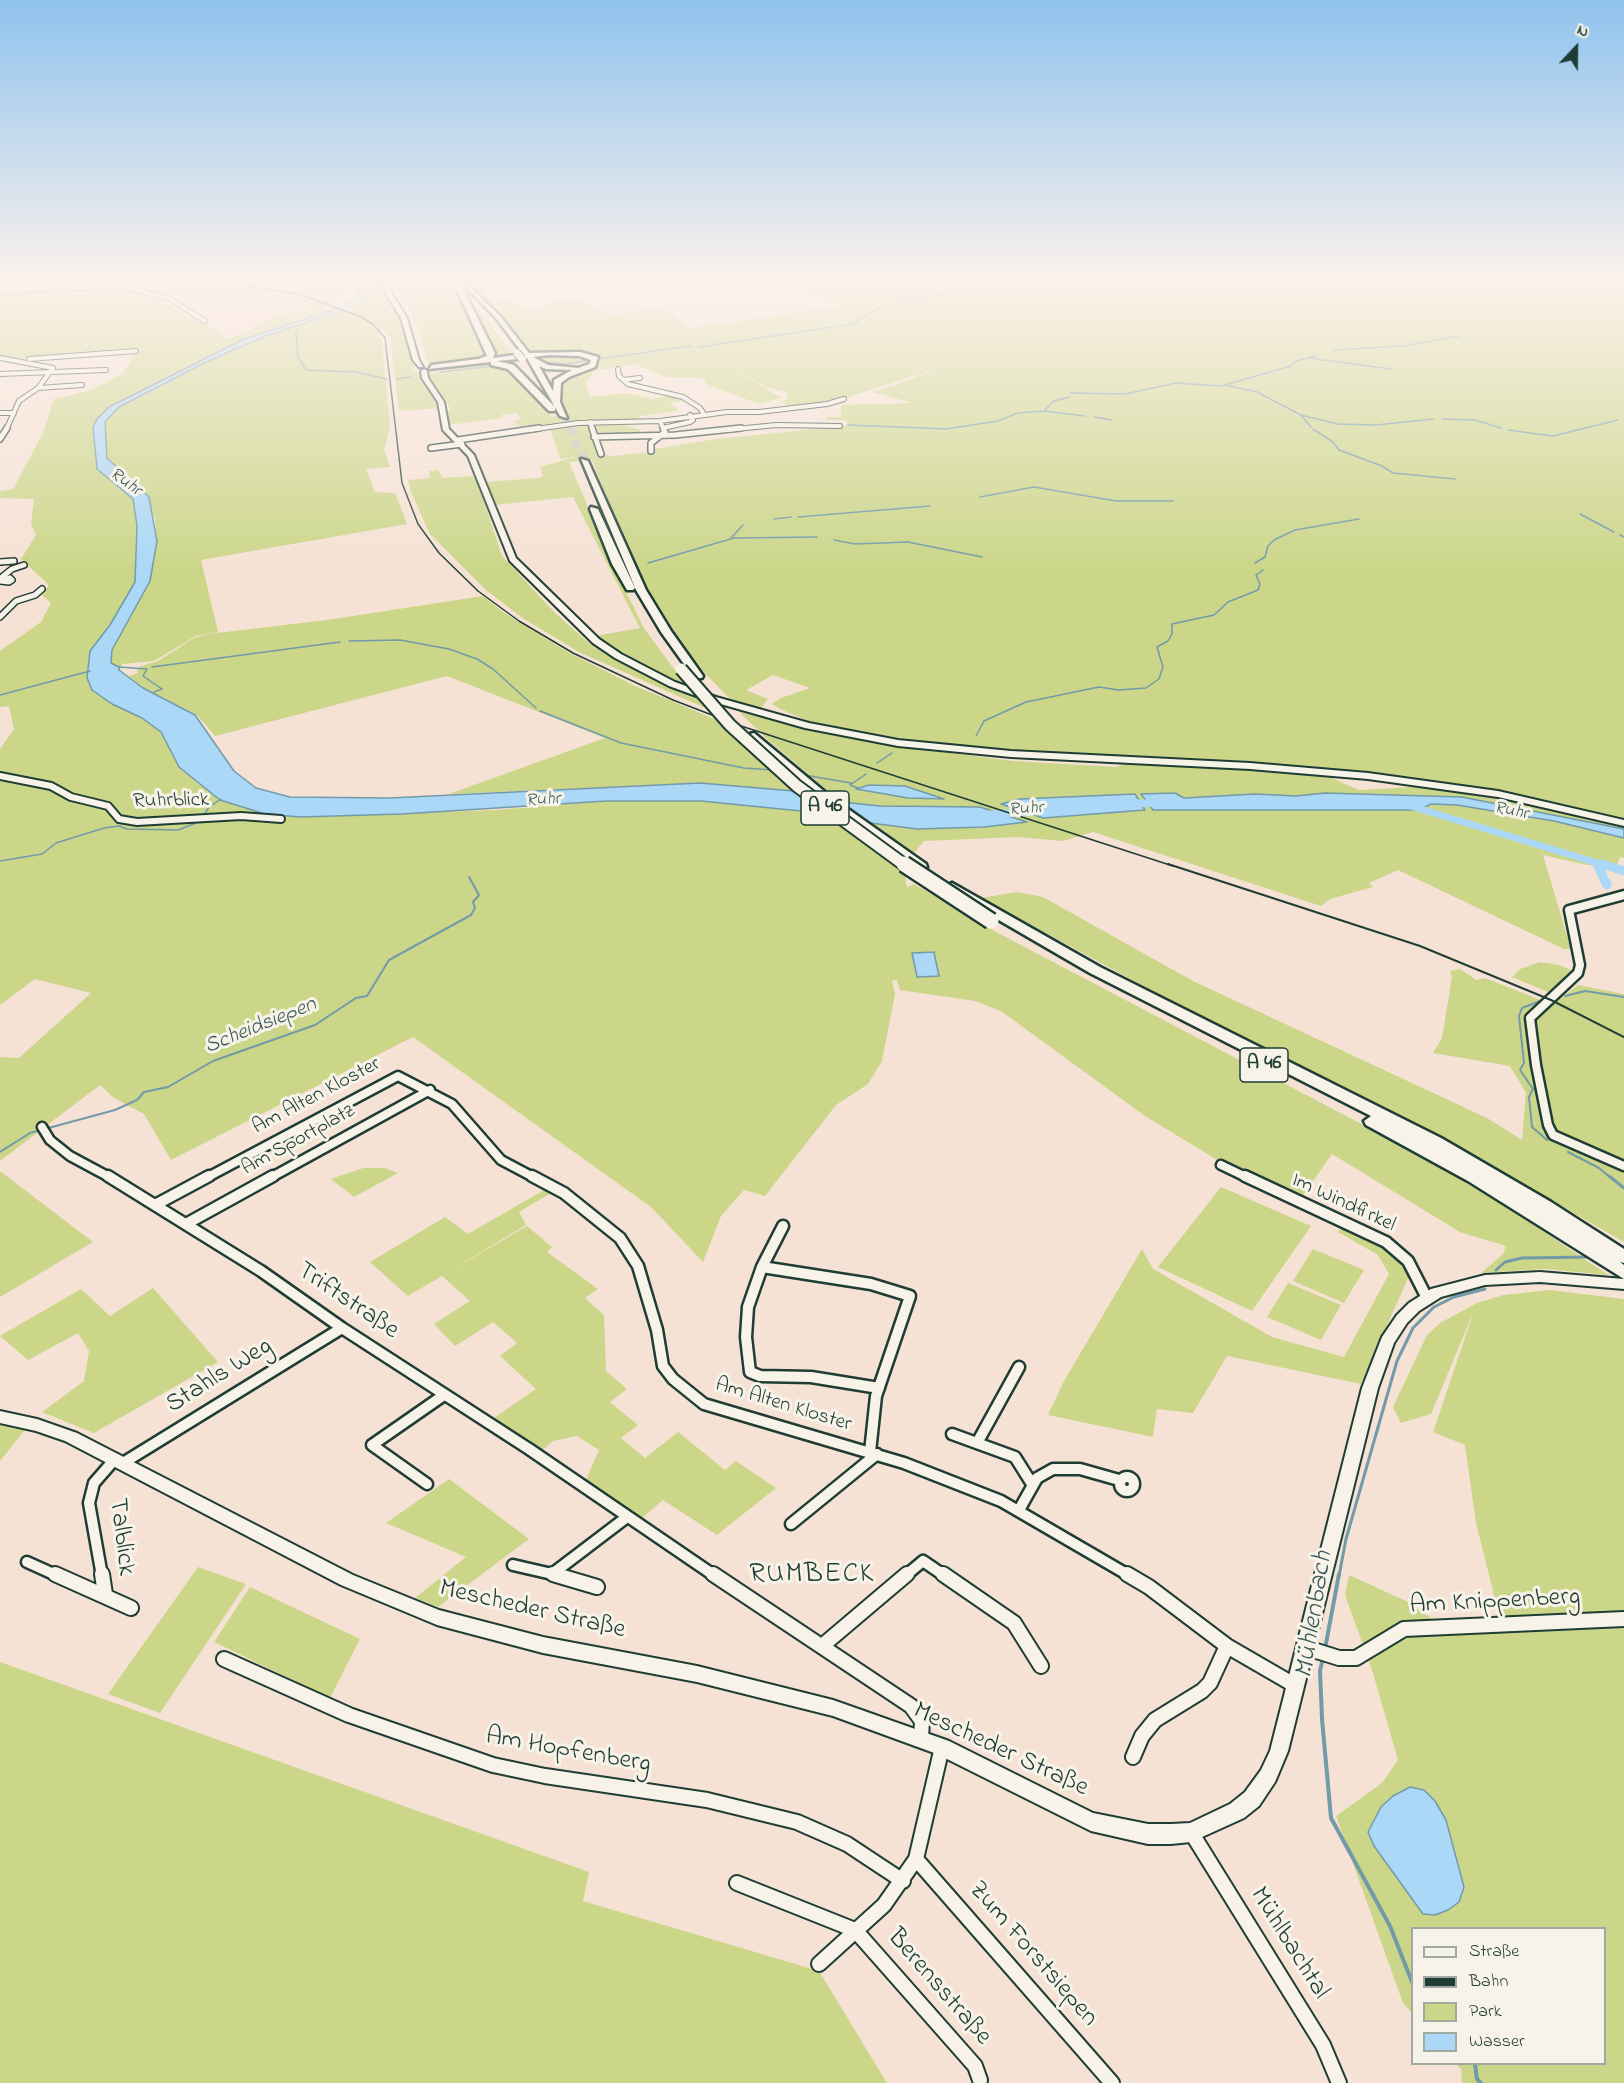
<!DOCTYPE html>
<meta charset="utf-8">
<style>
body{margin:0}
#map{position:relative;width:1624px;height:2083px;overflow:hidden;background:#f6e2d5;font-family:"Indie Flower",sans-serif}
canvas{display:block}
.legend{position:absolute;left:1411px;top:1927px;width:195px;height:138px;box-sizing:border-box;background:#f7f3e8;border:2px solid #a1aaa0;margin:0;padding:8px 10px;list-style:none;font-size:18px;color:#1f3d34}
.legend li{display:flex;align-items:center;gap:12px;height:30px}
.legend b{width:30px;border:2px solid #a1aaa0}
.north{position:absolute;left:1546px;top:18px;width:60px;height:60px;-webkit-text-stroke:4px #f7f3e8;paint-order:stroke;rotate:22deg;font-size:16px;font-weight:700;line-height:24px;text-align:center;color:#1f3d34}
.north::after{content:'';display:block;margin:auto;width:21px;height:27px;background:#1f3d34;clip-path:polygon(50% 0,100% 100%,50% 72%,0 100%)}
</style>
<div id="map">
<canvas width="1624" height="2083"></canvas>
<ul class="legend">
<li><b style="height:8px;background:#f7f3e8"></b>Straße</li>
<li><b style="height:8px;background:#1f3d34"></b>Bahn</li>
<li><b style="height:16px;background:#cbd689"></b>Park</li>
<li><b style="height:16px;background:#aad8f6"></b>Wasser</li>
</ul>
<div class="north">N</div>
</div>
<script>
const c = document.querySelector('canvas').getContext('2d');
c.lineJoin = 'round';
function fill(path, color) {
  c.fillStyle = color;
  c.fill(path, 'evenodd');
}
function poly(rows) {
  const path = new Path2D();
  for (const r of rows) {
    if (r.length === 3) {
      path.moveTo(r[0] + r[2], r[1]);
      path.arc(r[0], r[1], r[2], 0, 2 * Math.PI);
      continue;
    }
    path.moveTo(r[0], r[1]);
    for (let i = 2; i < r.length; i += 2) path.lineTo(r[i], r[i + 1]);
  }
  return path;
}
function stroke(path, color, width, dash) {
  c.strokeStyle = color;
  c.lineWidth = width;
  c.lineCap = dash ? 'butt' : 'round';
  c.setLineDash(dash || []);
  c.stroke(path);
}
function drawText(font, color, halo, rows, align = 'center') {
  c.font = font + ' "Indie Flower",sans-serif';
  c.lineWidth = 6;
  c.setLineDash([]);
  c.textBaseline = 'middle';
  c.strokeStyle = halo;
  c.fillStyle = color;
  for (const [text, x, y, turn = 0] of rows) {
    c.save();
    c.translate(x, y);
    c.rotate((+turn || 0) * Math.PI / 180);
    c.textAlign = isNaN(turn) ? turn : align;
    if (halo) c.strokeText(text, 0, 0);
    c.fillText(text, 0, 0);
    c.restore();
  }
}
fill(poly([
 [0,279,201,279,275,286,281,283,254,280,336,279,356,291,328,305,311,299,273,297,315,306,252,325,257,328,231,338,217,327,173,300,175,299,130,286,112,286,137,290,94,293,39,291,61,287,49,283,10,282]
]), '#f5d6c8');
fill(poly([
 [363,279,383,279,406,327,415,366,412,369,419,373,441,408,399,411,390,337,374,322,347,308,356,305,372,291,372,283],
 [391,279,575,279,484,292,497,302,517,302,528,312,549,303,573,300,594,304,609,316,662,307,689,328,844,306,778,279,1624,279,1624,820,1475,788,1277,764,973,749,885,739,820,726,780,709,772,704,781,698,810,688,773,675,746,690,768,699,759,710,734,703,692,660,664,621,634,564,592,460,569,462,614,568,644,628,688,688,675,682,613,650,595,636,640,628,573,497,495,505,486,482,539,478,543,476,540,467,575,457,560,459,550,428,588,425,599,452,595,454,612,456,651,452,655,449,716,439,844,426,847,425,846,420,826,420,826,417,841,417,841,405,913,403,872,392,895,385,949,365,827,404,788,407,782,402,788,399,786,392,768,388,733,369,782,398,759,404,706,384,703,378,666,377,635,364,594,371,586,383,590,397,628,393,653,399,670,395,686,401,670,403,679,411,640,416,638,420,592,421,523,429,513,421,522,419,516,413,501,415,503,418,448,425,447,414,451,409,428,379,430,373,488,363,506,366,551,416,566,415,559,393,559,383,565,377,596,365,598,358,582,353,534,353,465,280,447,280,457,290,489,356,438,365,428,364,418,326],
 [137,290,168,299,164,302,184,315,200,319,220,332,226,339,256,328,252,325,314,306,271,296,284,293,330,305,359,316,377,328,382,341,390,427,384,450,390,467,366,469,375,492,395,493,407,524,201,560,218,632,196,636,154,661,122,664,120,670,88,679,92,690,112,704,142,718,161,732,179,767,300,817,496,810,606,801,701,801,821,813,904,872,907,887,914,884,998,933,1407,1148,1510,1209,1608,1275,1546,1269,1481,1273,1503,1254,1506,1246,1460,1232,1332,1154,1300,1200,1219,1161,1145,1116,1001,1011,975,1001,900,990,897,980,892,981,895,994,882,1061,868,1084,836,1105,765,1196,744,1190,721,1216,703,1262,651,1207,413,1037,171,1160,144,1114,114,1098,100,1085,0,1161,0,1057,19,1058,91,993,35,979,0,1005,0,749,14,729,9,706,0,707,0,651,41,622,51,603,42,595,49,585,21,559,36,535,31,524,34,499,0,498,0,491,13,489,43,433,54,399,91,390,122,374,137,351,142,348,24,358,0,356,0,291,94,293],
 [337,309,341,311,268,335,206,362,119,407,105,422,107,458,155,517,157,541,150,581,112,650,111,662,115,666,87,678,90,651,110,625,135,582,137,526,133,499,97,468,97,419,109,407,244,339],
 [466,298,491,325,514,355,487,359,492,357],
 [573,356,588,361,565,368,542,364,537,357],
 [621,422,622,425,639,429,642,434,596,435,592,424],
 [438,470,442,478,476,476,502,556,555,613,589,643,612,658,697,697,705,708,579,652,524,619,486,590,430,534,411,492,408,480,430,478,429,471],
 [483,596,506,614,566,651,633,685,717,720,794,791,700,783,449,794,605,738,447,676,215,736,197,715,144,688,129,676,138,673,137,670,141,666,158,661,194,638,208,634,327,620],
 [739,712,878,744,1013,761,1116,767,1129,763,1323,774,1359,790,1430,786,1504,797,1624,825,1624,829,1462,797,1325,793,1296,796,1255,794,1184,798,1175,793,1142,794,1153,810,1419,810,1431,804,1457,805,1554,821,1624,838,1624,858,1620,857,1616,867,1587,865,1543,855,1571,949,1564,949,1398,870,1369,883,1373,887,1330,899,1321,906,1093,832,1063,841,1018,837,924,841,914,853,840,801,767,739],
 [900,785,938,800,858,790,881,786],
 [1020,799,1144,809,1044,818,1002,804],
 [844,802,880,806,980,807,1025,821,984,827,917,829],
 [1017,892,1043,897,1193,981,1487,1118,1522,1140,1526,1093,1510,1066,1433,1053,1442,1038,1452,977,1450,971,1460,969,1476,980,1485,978,1543,1001,1526,1017,1532,1070,1544,1120,1533,1020,1578,985,1624,994,1624,1242,1447,1140,1160,995,981,898],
 [1540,962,1559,965,1576,972,1553,994,1512,977,1520,969],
 [363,1168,384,1168,398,1173,354,1197,331,1179],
 [0,1171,93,1242,0,1297],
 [1221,1187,1311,1226,1252,1311,1158,1267],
 [546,1189,551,1193,519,1212,526,1225,443,1275,527,1226,552,1247,547,1252,598,1289,585,1298,604,1315,606,1371,627,1389,610,1402,638,1425,621,1438,645,1458,678,1432,725,1470,736,1461,776,1488,717,1535,663,1500,642,1518,586,1480,599,1450,577,1436,553,1441,540,1452,491,1420,536,1389,500,1356,517,1343,493,1322,455,1346,434,1324,470,1301,442,1276,408,1296,370,1262,445,1217,468,1234],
 [1343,1226,1392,1252,1409,1276,1361,1384,1227,1356,1193,1413,1157,1409,1153,1437,1048,1415,1064,1381,1142,1249,1153,1269,1272,1337,1344,1357,1389,1274,1378,1255,1338,1232],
 [1313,1249,1364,1270,1344,1303,1293,1281],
 [1288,1283,1341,1305,1321,1340,1267,1317],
 [153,1288,218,1362,94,1433,42,1412,84,1381,89,1351,78,1333,28,1360,0,1336,81,1289,110,1316],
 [1550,1290,1624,1299,1624,2083,1462,2083,1461,2069,1456,2064,1604,2064,1604,1928,1412,1928,1412,2013,1403,2003,1336,1816,1382,1783,1398,1760,1372,1670,1345,1595,1349,1575,1406,1601,1448,1630,1500,1619,1476,1523,1465,1445,1433,1432,1474,1311,1431,1414,1401,1423,1393,1407,1427,1335,1440,1323,1477,1303,1503,1295],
 [1435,1801,1446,1820,1457,1859,1382,1855,1374,1846],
 [0,1424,25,1430,0,1461],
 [449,1479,529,1539,438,1607,415,1598,466,1557,386,1523],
 [198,1567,246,1584,160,1713,108,1694],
 [250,1587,360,1639,330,1698,214,1642],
 [0,1662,589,1872,583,1901,819,1971,887,2083,0,2083]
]), '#cbd689');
const water = poly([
 [348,279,363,279,372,283,372,291,356,305,347,308,342,307,355,299,360,292,348,279],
 [337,309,342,311,268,335,206,362,119,407,105,422,107,458,149,497,157,541,150,581,112,650,111,663,119,667,119,670,143,688,195,715,234,771,256,788,290,797,390,798,700,783,794,791,821,813,701,801,606,801,402,814,300,817,265,814,220,800,179,767,161,732,142,718,112,704,92,690,87,678,90,651,110,625,135,582,137,526,133,499,97,469,93,427,97,419,109,407,244,339,337,309],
 [869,785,905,786,944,799,908,798,856,789,869,785],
 [1175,793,1184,798,1255,794,1296,796,1325,793,1462,797,1624,829,1624,838,1554,821,1457,805,1431,804,1419,810,1153,810,1141,794,1175,793],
 [1135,794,1145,810,1043,818,1001,804,1020,799,1135,794],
 [842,802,880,806,980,807,1027,822,984,827,917,829,870,823,842,802],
 [934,952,939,976,917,977,912,953,934,952],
 [1410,1787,1424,1790,1435,1801,1446,1820,1464,1887,1459,1902,1448,1910,1435,1915,1423,1914,1374,1846,1368,1832,1381,1807,1393,1796,1410,1787]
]);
fill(water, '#aad8f6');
stroke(water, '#729aa8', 1.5);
stroke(poly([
 [1082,279,1213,294,1255,286,1325,292,1373,289],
 [1464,279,1479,281],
 [396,282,432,279],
 [369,284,381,283],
 [1384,288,1433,279],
 [986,290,1025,279],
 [894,302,970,290],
 [296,331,298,357,306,370,356,372,387,379],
 [699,347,853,324,885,304],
 [1334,350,1403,346,1460,336],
 [1308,358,1391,369],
 [598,359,691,346],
 [546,362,565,364,585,361],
 [441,372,495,366],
 [396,379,410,377],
 [1225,385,1257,392,1301,415,1338,424,1376,425,1433,419],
 [1071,393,1125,394,1176,383,1221,386,1291,366,1296,361,1315,356],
 [1044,411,1085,416],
 [1301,415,1311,427],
 [1094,417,1112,420],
 [1443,419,1475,420,1501,428],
 [848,425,946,429,998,421,1018,413,1044,411,1054,401,1069,397],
 [1313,429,1333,442,1339,450,1382,466,1393,473,1455,479],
 [1508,430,1553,436,1618,420],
 [980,497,1034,487,1116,501,1173,501],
 [1580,514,1614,532],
 [798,517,930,506],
 [774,519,791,517],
 [1620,535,1624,537],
 [731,538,743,525],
 [834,540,855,544,908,542,982,557],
 [648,563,734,538,817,537],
 [1255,563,1265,557,1268,546,1274,540,1295,530,1359,519],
 [349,641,400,640,449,649,477,659,493,669,536,708],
 [119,667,147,669,143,676,162,689,154,692],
 [152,667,340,642],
 [0,695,90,671],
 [540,711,621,743,744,768,773,770],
 [976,736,984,721,1026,702,1099,687,1118,690,1146,688,1159,679,1163,667,1157,647,1168,641,1172,634,1172,624,1214,615,1228,602,1258,590,1260,584,1256,575,1263,570],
 [877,763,892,753],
 [804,775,851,783],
 [858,788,850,785,866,774],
 [204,815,209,807,221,799],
 [0,861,42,854,56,843,104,828,119,826,127,829,178,830,196,823]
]), '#729aa8', 1.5);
stroke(poly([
 [1565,996,1585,991,1624,997],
 [1543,1000,1522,1008,1519,1016,1524,1063,1520,1070,1533,1089,1529,1097,1532,1127,1547,1140],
 [0,1152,30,1133,115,1110,137,1100,144,1092,168,1087,213,1061,315,1025,356,998,367,996,389,960,471,915,475,908,473,902,479,895,469,877],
 [1568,1152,1599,1168,1611,1178]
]), '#729aa8', 2);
stroke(poly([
 [1609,1176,1624,1188],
 [1496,1270,1505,1262,1522,1258,1590,1257],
 [1339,1576,1346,1539,1397,1361,1413,1328,1434,1307,1454,1297,1485,1289]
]), '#729aa8', 3);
stroke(poly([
 [1325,1649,1339,1574],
 [1323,1658,1320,1671,1322,1719,1331,1818,1390,1926,1412,1982],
 [1475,2064,1477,2079,1481,2083]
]), '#729aa8', 4);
stroke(poly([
 [1411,806,1607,866]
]), '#aad8f6', 7);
stroke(poly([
 [1597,864,1607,885],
 [1602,864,1624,871]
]), '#aad8f6', 9);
fill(poly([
 [350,279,357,279,366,286,365,296,353,306,319,319,319,317,349,304,360,294,361,288,350,279],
 [1168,799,1172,800,1172,806,1120,808,1114,804,1120,800,1168,799],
 [1046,807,1050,808,1050,814,983,819,977,815,983,811,1046,807]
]), '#aad8f6');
stroke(poly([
 [564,416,570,430]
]), '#cbc1b5', 7, [7, 4]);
stroke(poly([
 [570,428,584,461]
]), '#cbc1b5', 9, [9, 4.5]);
const streetFar5 = poly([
 [387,284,492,279],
 [0,290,124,287,168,298,205,321],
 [0,358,53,368,38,388,19,401,6,430],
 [29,359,136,351],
 [618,369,619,376,628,384,683,397,700,408,704,414],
 [0,374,106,370],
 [623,380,640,378],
 [38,388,82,385],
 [0,413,14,413],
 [660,421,664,430],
 [590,422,593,430],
 [663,428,690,422,693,420,690,415],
 [529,430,578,423,660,421,727,412,759,412,827,404,844,399],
 [726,430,776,425,840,426]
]);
const streetFar4 = poly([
 [592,428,601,454],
 [594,437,675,435,741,428],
 [0,439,7,428],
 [458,440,539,428],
 [431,448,462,444],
 [651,451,651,443,665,432,663,428],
 [0,562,14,561],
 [10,578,12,580,9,582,0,581,10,578],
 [4,579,2,577,12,569,24,565],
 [0,617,16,601,35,595,42,589]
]);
const streetFar3 = poly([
 [0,776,51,786,71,797,108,806,119,819,137,822,241,816,281,819]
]);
const streetFar2 = poly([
 [1624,895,1569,910,1580,965,1578,973,1530,1018,1536,1065,1548,1125,1553,1135,1624,1166],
 [42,1127,50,1140,70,1156,111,1178],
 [1221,1165,1248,1178],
 [206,1178,398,1076,452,1104,501,1160,535,1178],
 [270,1178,430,1090]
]);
const streetFar1 = poly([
 [108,1176,261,1271,342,1328,529,1449,715,1576],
 [532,1176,564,1193,620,1238,638,1266,657,1330,663,1366,673,1379,704,1404,904,1463,1001,1501,1130,1576],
 [1245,1176,1386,1242,1408,1261,1427,1298],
 [155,1205,209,1176],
 [186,1224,273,1176],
 [783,1226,762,1267,748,1307,746,1337,750,1372,760,1376,811,1377,879,1388],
 [762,1267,871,1284,910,1296,876,1396,870,1452],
 [952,1434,1015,1457,1032,1484],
 [977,1443,1019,1367],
 [123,1463,342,1328],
 [1127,1484,7],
 [427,1484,372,1445,444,1395],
 [1019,1510,1037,1478,1053,1469,1080,1469,1119,1480],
 [791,1524,877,1454],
 [27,1562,58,1576],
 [513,1565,552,1574],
 [102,1576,89,1503,94,1483,115,1459],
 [558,1576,552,1574,627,1517],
 [905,1576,923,1561,945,1576]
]);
const street = poly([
 [55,1574,131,1608],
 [102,1574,105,1594],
 [553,1574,597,1587],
 [713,1574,911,1706,922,1721,921,1738],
 [943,1574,1014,1623,1041,1666],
 [1127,1574,1149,1587,1227,1646,1296,1686],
 [822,1646,907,1574],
 [1307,1648,1339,1658,1356,1658,1404,1629,1624,1619],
 [224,1659,349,1715,493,1765,545,1776,707,1800,797,1822,847,1844,903,1881],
 [942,1747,916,1859,1112,2083],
 [1133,1757,1142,1736,1155,1720,1202,1691,1210,1683,1227,1646],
 [1191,1832,1323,2045,1339,2083],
 [737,1883,855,1930,975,2066,980,2080],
 [819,1964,884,1905,916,1859]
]);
const secondary = poly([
 [384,279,389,279,391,292,407,318,419,360,423,367,419,367,413,360,401,318,385,292,384,279],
 [424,369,427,371,428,378,444,402,449,429,474,455,516,558,599,639,621,654,675,682,716,697,809,723,898,740,1011,751,1250,763,1368,773,1498,791,1624,820,1624,826,1498,797,1368,779,1250,769,1011,757,898,746,805,728,710,701,669,686,615,658,593,643,510,561,468,456,443,430,438,402,422,378,421,371,424,369],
 [1540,1272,1624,1279,1624,1289,1540,1282,1485,1285,1441,1297,1419,1311,1407,1323,1394,1343,1378,1388,1288,1751,1275,1782,1259,1806,1244,1818,1191,1842,1171,1844,1148,1844,1091,1831,937,1754,833,1716,697,1682,543,1653,437,1625,341,1585,65,1441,36,1431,0,1423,0,1411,37,1419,77,1433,353,1575,439,1610,543,1637,697,1666,833,1700,949,1741,1093,1813,1148,1824,1171,1824,1190,1823,1230,1804,1245,1792,1261,1770,1270,1751,1362,1388,1382,1337,1397,1315,1409,1303,1431,1289,1485,1275,1540,1272]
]);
const highway = poly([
 [459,285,462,287,495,353,493,358,523,354,496,318,464,285,468,285,500,316,529,353,580,352,598,357,595,367,569,377,561,383,560,402,567,418,560,416,527,358,497,361,514,365,555,407,555,411,549,411,508,369,491,365,491,362,429,369,432,365,478,359,487,356,456,287,459,285],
 [549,355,579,356,591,360,589,364,578,368,548,365,533,357,549,355],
 [539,366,546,369,572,370,554,380,553,391,539,366],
 [581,459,588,461,646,590,671,631,703,676,702,678,694,678,661,632,636,590,581,459],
 [591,507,598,509,635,588,633,590,627,590,612,564,590,509,591,507],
 [754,733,831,797,926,864,927,867,926,870,916,870,823,803,750,738,750,734,754,733],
 [952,883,1100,967,1441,1138,1551,1202,1624,1249,1624,1263,1620,1262,1624,1265,1624,1279,1468,1181,1366,1125,1364,1121,1371,1116,1090,973,947,890,945,887,952,883]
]);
stroke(streetFar5, '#1f3d34', 6);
stroke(streetFar4, '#1f3d34', 8);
stroke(streetFar3, '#1f3d34', 10);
stroke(streetFar2, '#1f3d34', 13);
stroke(streetFar1, '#1f3d34', 15);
stroke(street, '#1f3d34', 18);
stroke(secondary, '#1f3d34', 4);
stroke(highway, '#1f3d34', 5);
stroke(streetFar5, '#f7f3e8', 4);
stroke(streetFar4, '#f7f3e8', 5);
stroke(streetFar3, '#f7f3e8', 6);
stroke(streetFar2, '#f7f3e8', 8);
stroke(streetFar1, '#f7f3e8', 10);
stroke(street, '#f7f3e8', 14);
fill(secondary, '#f7f3e8');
fill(highway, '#f7f3e8');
stroke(poly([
 [0,279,172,281,241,285,299,294,359,316,373,324,385,338,402,483,418,524,439,553,478,591,519,621,573,653,673,700,738,725,1173,866]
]), '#1f3d34', 1.5);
stroke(poly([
 [1168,864,1420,946,1551,1000,1624,1037]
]), '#1f3d34', 2);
const highwayBridgeFar2 = poly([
 [450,279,459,287],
 [517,353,522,359]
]);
const highwayBridgeFar1 = poly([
 [681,669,730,725,797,786,906,866]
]);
const highwayBridge = poly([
 [904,864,991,921]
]);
stroke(highwayBridgeFar2, '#1f3d34', 9, []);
stroke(highwayBridgeFar1, '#1f3d34', 15, []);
stroke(highwayBridge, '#1f3d34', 20, []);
stroke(highwayBridgeFar2, '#f7f3e8', 7);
stroke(highwayBridgeFar1, '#f7f3e8', 11);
stroke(highwayBridge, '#f7f3e8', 15);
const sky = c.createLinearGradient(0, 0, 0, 571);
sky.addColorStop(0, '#8fc2ee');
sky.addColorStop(0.49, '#fbf2ec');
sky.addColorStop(1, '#fbf2ec00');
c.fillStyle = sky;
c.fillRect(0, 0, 1624, 571);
drawText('italic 18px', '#3b5c5b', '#f7f3e8', [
 ["Ruhr",125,483,36],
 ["Ruhr",543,801,-3],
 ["Ruhr",1026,810,-4],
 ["Ruhr",1511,812,11]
]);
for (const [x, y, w] of [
 [825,808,48],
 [1264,1065,48]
]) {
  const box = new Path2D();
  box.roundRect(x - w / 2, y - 17, w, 34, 4.5);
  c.fillStyle = '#f7f3e8';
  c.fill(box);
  stroke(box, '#1f3d34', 1.5);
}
drawText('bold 20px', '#1f3d34', null, [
 ["A 46",825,808],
 ["A 46",1264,1065]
]);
drawText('21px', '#1f3d34', '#f7f3e8', [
 ["Ruhrblick",171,802,-1],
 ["Am Alten Kloster",317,1097,-28],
 ["Am Sportplatz",299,1141,-29],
 ["Im Windfirkel",1343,1204,25],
 ["Am Alten Kloster",783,1406,17]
]);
drawText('italic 22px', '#3b5c5b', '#f7f3e8', [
 ["Scheidsiepen",261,1027,-22]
]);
drawText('26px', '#1f3d34', '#f7f3e8', [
 ["Triftstraße",347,1302,34],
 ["Stahls Weg",220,1377,-32],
 ["Talblick",120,1537,83],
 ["Am Knippenberg",1495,1603,-3],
 ["Mescheder Straße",532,1611,13],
 ["Mescheder Straße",1000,1751,25],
 ["Am Hopfenberg",568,1752,10],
 ["Mühlbachtal",1288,1944,58],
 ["Zum Forstsiepen",1032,1955,49],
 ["Berensstraße",938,1988,49]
]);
drawText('italic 27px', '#3b5c5b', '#f7f3e8', [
 ["Mühlenbach",1316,1615,-81]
]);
c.letterSpacing = '1.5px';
drawText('28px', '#1f3d34', '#f7f3e8', [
 ["RUMBECK",812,1576]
]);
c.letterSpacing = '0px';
</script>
